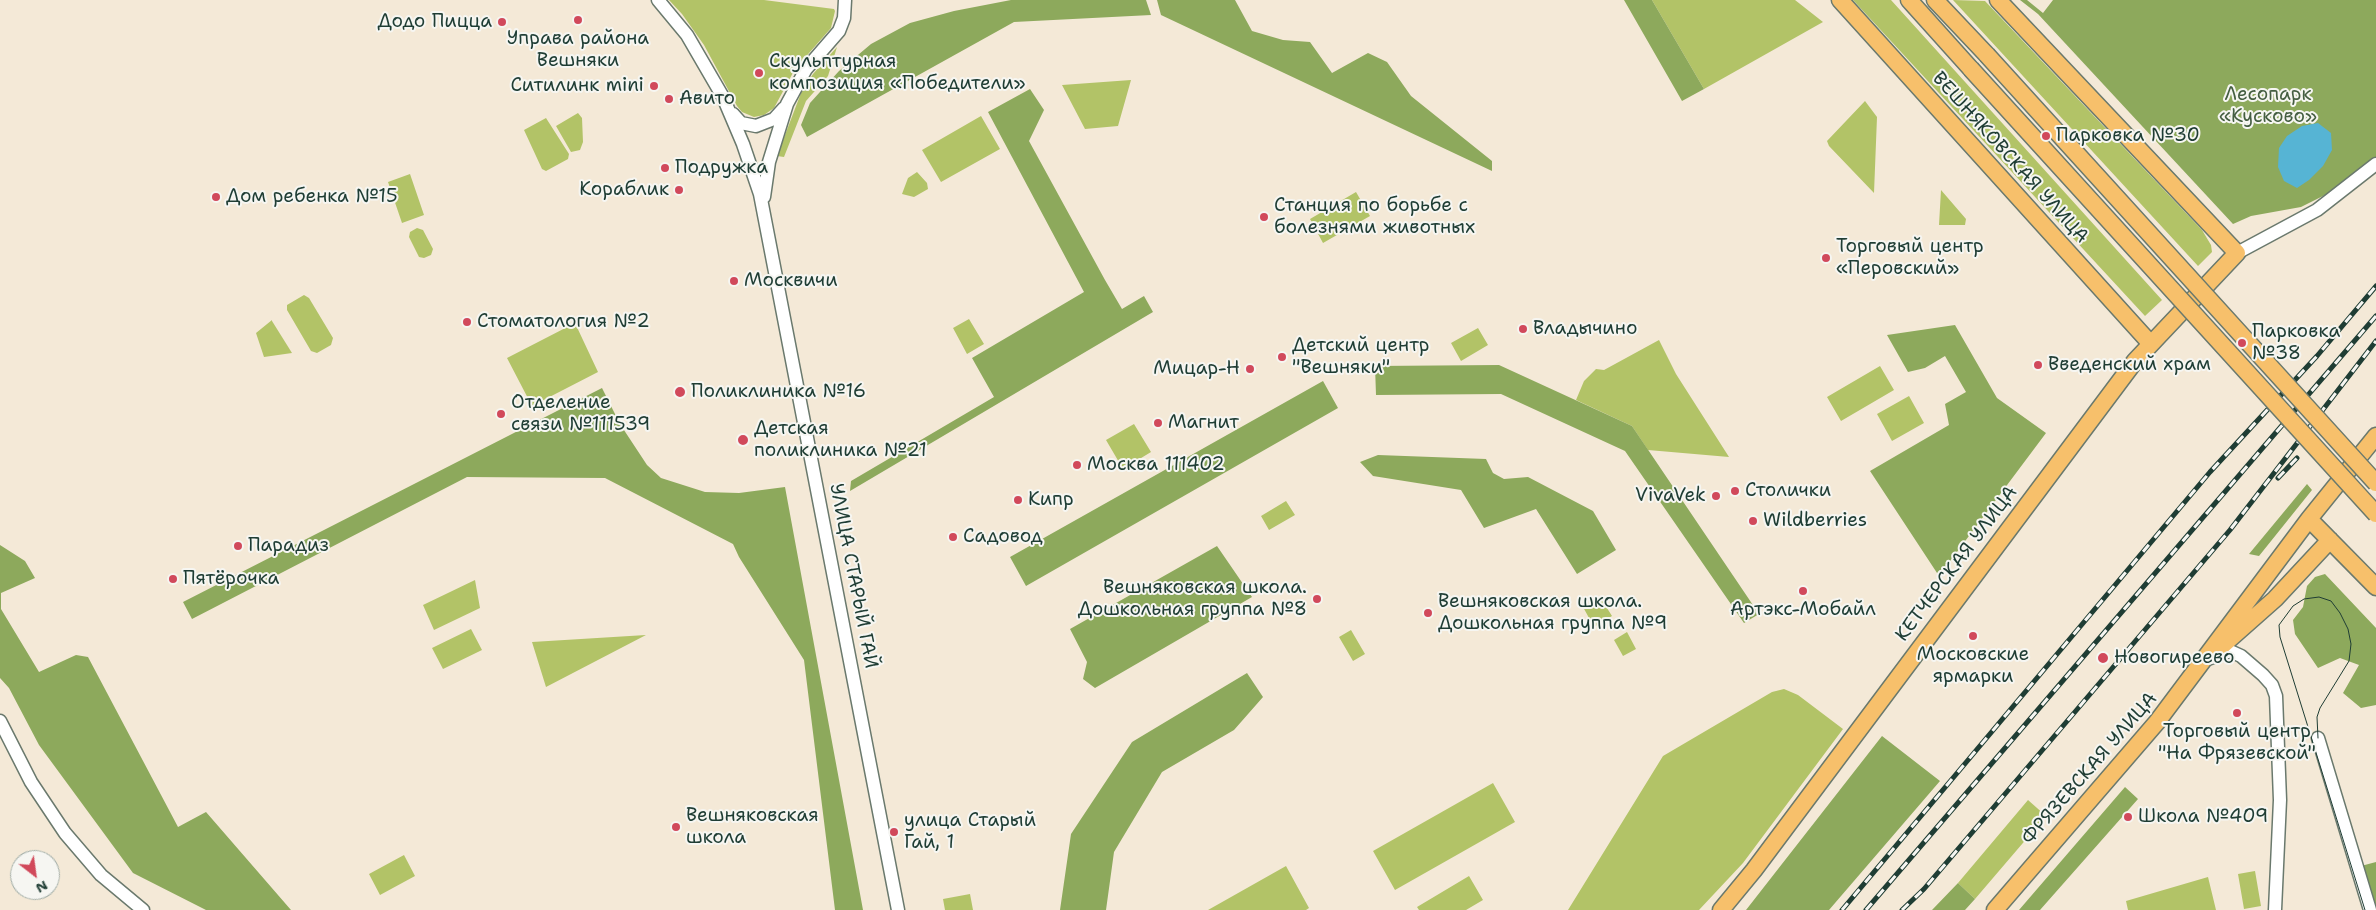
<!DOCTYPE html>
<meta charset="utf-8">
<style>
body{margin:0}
#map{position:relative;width:2376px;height:910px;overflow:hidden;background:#f4e9d7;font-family:"Shantell Sans",sans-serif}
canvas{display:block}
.north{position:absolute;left:10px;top:850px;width:50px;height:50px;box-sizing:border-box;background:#f6f6f2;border:1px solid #a0aca6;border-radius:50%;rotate:150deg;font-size:14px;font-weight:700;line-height:20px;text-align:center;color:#1f3d34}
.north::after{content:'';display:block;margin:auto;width:18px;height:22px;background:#d1495b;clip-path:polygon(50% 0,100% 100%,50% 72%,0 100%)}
</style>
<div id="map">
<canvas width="2376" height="910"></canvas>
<div class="north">N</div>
</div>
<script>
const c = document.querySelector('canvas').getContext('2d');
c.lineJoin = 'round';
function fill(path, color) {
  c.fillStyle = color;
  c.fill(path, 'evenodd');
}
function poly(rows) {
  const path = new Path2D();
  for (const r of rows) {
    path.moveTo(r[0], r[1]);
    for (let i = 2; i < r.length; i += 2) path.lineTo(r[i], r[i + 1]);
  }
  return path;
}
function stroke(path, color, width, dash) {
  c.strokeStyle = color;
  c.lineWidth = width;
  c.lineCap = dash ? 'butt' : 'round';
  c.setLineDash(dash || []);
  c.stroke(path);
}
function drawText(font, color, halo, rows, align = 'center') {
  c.font = font + ' "Shantell Sans",sans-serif';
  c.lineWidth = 4;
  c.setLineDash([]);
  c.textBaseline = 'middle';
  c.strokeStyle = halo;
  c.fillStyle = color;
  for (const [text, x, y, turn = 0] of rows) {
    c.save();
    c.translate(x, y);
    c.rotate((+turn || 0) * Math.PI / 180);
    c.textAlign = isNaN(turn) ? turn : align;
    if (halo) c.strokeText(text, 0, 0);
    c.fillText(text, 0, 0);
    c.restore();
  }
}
fill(poly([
 [669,0,764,0,834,9,835,11,831,28,795,69,774,108,764,115,754,117,742,112,737,106,704,45,682,14],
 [1652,0,1795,0,1823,22,1704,89],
 [1853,0,1891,0,2162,300,2145,316],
 [1953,0,1985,1,2202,230,2211,245,2212,252,2198,266],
 [837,47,828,76,806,101,784,157,777,156,801,93,813,74],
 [1131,80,1118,126,1085,129,1062,85],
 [1865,101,1877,117,1874,193,1829,146,1827,141],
 [578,113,582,118,583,142,580,150,571,152,556,126],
 [981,116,1000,149,941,182,922,150],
 [546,118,569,154,568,159,546,171,542,169,524,130],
 [917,172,927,183,928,189,914,197,902,194,908,178],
 [410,174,424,215,402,223,388,182],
 [1941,190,1966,219,1965,225,1939,225],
 [1356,192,1370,216,1323,243,1310,219],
 [417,228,423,230,433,249,431,255,424,258,419,257,409,237,410,232],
 [304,295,309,298,333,338,331,345,317,353,311,351,287,310,287,305],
 [969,319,984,344,967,354,953,328],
 [272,320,272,321,292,353,264,357,256,333],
 [575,323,598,372,532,406,507,358],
 [1478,328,1488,345,1461,361,1451,343],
 [1659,340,1676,374,1729,457,1648,450,1632,426,1576,400,1584,381,1596,369,1604,370],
 [1880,366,1894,390,1841,421,1827,397],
 [1909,396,1924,423,1892,441,1877,414],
 [1134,424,1151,452,1123,469,1106,440],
 [1286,501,1295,515,1269,530,1261,516],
 [475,580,480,608,434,630,423,605],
 [1600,597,1612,616,1594,627,1583,607],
 [471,629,482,650,443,669,432,648],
 [1351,630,1365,654,1353,661,1339,637],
 [1627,632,1636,649,1623,656,1614,640],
 [646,635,546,687,532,642],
 [1784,689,1798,695,1843,729,1743,863,1699,910,1568,910,1663,756,1772,692],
 [1493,783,1515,822,1395,890,1373,851],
 [2028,800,2046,816,1975,899,1958,883],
 [404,855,415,876,380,895,369,874],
 [1286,866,1309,908,1306,910,1208,910],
 [2255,871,2261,906,2244,909,2238,874],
 [1469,876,1483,900,1466,910,1419,910,1417,907],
 [2208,877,2216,910,2128,910,2126,901],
 [970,894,973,910,945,910,943,899]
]), '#b2c367');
fill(poly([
 [1011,0,1146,0,1151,15,1014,22,807,137,801,125,810,103,839,71,871,44,910,23,954,11],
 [1157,0,1235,0,1252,31,1283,40,1310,42,1332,73,1368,53,1387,62,1411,96,1492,161,1492,171,1161,15],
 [1624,0,1652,0,1704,89,1682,101],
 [2020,0,2027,0,2043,13,2053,0,2376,0,2376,157,2341,187,2301,207,2251,216,2233,224,2038,14],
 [1030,89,1044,110,1029,141,1105,280,1122,309,1144,296,1153,312,850,491,851,481,994,397,972,358,1084,292,988,112],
 [1955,325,1997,398,2046,433,1939,576,1870,471,1949,425,1945,404,1966,392,1945,356,1925,368,1908,372,1887,335],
 [1499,365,1632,426,1759,614,1744,623,1625,451,1501,394,1376,395,1375,366],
 [1323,381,1338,408,1026,586,1010,557],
 [602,388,620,424,647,465,661,478,705,492,739,493,785,487,863,910,835,910,804,660,739,557,733,544,605,478,467,477,192,619,183,602],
 [1378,455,1486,459,1493,473,1504,479,1528,477,1593,511,1616,550,1577,574,1536,509,1484,528,1461,490,1373,476,1360,462],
 [2307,484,2312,490,2259,556,2249,554],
 [0,545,25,561,35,578,1,593,1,609,39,672,76,655,88,657,178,827,206,812,291,910,206,910,133,873,39,745,9,688,0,678],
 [1217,546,1252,597,1095,688,1083,679,1087,662,1070,629],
 [2325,574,2376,628,2376,705,2361,708,2343,693,2359,665,2340,658,2318,668,2295,634,2293,620,2303,607,2307,586,2315,577],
 [1247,673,1263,697,1234,730,1162,772,1114,852,1106,910,1060,910,1071,834,1132,742],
 [1882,736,1940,781,1829,910,1746,910],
 [2125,787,2138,799,2040,910,2019,910],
 [2376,862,2376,910,2361,866],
 [1958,883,1975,899,1965,910,1932,910]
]), '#8da95c');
fill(poly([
 [2318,123,2331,133,2332,150,2323,166,2309,180,2297,188,2284,181,2278,167,2279,148,2287,136,2302,126]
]), '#56b4d4');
const minor = poly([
 [658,0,687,35,723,97,743,144,760,194,898,910],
 [733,114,741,123,756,126,774,119,784,108],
 [764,197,769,162,787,104,806,69,839,31,844,18,845,0],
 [2237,253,2317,210,2376,164],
 [2205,660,2230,651,2241,656,2263,675,2272,685,2276,696,2280,800,2275,910],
 [0,721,31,782,65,833,101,875,143,910],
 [2318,738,2370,910]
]);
const major = poly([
 [1840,0,2150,343],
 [1909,0,1971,69],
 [1935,0,1987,55],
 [2309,519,2376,587],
 [2223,645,2275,599,2330,540],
 [1721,910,1754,870,2135,361,2237,253,1998,0],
 [1995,910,2157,722,2309,519,2376,436]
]);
stroke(minor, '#6a796d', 15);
stroke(major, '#6a796d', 19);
stroke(minor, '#fff', 12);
stroke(major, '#f7c06b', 16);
stroke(poly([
 [2318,738,2317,717,2320,708,2349,661,2351,644,2348,629,2340,613,2331,601,2319,597,2304,599,2293,606,2279,625,2280,637,2365,910]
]), '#1f3d34', 1);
const rail = poly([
 [2278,478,2297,458],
 [1842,910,2210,472,2317,356,2376,286],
 [1866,910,2376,316],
 [1902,910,1924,889,2230,530,2376,341]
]);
stroke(rail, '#1f3d34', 5);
stroke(rail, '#f6f6f2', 3, [9]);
const majorBridge = poly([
 [1987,55,2376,483],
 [1971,69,2376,514]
]);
stroke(majorBridge, '#6a796d', 19, []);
stroke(majorBridge, '#f7c06b', 16);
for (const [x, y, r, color] of [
 [578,20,5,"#d1495b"],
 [502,22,5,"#d1495b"],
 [759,73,5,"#d1495b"],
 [654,86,5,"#d1495b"],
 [669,99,5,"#d1495b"],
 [2046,136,5,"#d1495b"],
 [665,168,5,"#d1495b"],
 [679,190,5,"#d1495b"],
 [216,197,5,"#d1495b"],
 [1264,217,5,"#d1495b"],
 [1826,258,5,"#d1495b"],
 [734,281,5,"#d1495b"],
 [467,322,5,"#d1495b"],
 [1523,329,5,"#d1495b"],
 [2242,343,5,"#d1495b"],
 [1282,357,5,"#d1495b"],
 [2038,365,5,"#d1495b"],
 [1250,369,5,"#d1495b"],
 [680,392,6,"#d1495b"],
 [501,414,5,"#d1495b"],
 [1158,423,5,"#d1495b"],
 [743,440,6,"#d1495b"],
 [1077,465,5,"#d1495b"],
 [1735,491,5,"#d1495b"],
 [1716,496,5,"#d1495b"],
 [1018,500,5,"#d1495b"],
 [1753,521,5,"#d1495b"],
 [953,537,5,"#d1495b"],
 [238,546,5,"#d1495b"],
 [173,579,5,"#d1495b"],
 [1803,591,5,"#d1495b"],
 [1317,599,5,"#d1495b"],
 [1428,613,5,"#d1495b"],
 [1973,636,5,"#d1495b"],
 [2103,658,6,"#d1495b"],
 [2237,713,5,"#d1495b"],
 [2128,817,5,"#d1495b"],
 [676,827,5,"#d1495b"],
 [894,832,5,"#d1495b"]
]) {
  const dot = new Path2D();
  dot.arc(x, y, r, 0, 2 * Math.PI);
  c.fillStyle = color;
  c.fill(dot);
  stroke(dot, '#f6f6f2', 2);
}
drawText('19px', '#1f3d34', '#f6f6f2', [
 ["Додо Пицца",492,22,"right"],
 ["Управа района",578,39,"center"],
 ["Вешняки",578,61,"center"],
 ["Скульптурная",769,62],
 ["композиция «Победители»",769,84],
 ["Ситилинк mini",644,86,"right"],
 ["Авито",679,99],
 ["Парковка №30",2056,136],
 ["Подружка",675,168],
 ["Кораблик",669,190,"right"],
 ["Дом ребенка №15",226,197],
 ["Станция по борьбе с",1274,206],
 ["болезнями животных",1274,228],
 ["Торговый центр",1836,247],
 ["«Перовский»",1836,269],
 ["Москвичи",744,281],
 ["Стоматология №2",477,322],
 ["Владычино",1533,329],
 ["Парковка",2252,332],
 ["№38",2252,354],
 ["Детский центр",1292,346],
 ["\"Вешняки\"",1292,368],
 ["Введенский храм",2048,365],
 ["Мицар-Н",1240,369,"right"],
 ["Поликлиника №16",691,392],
 ["Отделение",511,403],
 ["связи №111539",511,425],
 ["Магнит",1168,423],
 ["Детская",754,429],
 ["поликлиника №21",754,451],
 ["Москва 111402",1087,465],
 ["Столички",1745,491],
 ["VivaVek",1706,496,"right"],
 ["Кипр",1028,500],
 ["Wildberries",1763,521],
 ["Садовод",963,537],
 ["Парадиз",248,546],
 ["Пятёрочка",183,579],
 ["Вешняковская школа.",1307,588,"right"],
 ["Дошкольная группа №8",1307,610,"right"],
 ["Вешняковская школа.",1438,602],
 ["Дошкольная группа №9",1438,624],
 ["Артэкс-Мобайл",1803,610,"center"],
 ["Московские",1973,655,"center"],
 ["ярмарки",1973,677,"center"],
 ["Новогиреево",2114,658],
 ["Торговый центр",2237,732,"center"],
 ["\"На Фрязевской\"",2237,754,"center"],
 ["Вешняковская",686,816],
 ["школа",686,838],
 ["Школа №409",2138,817],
 ["улица Старый",904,821],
 ["Гай, 1",904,843]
], 'left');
drawText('19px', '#445e41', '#f6f6f2', [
 ["Лесопарк",2268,95],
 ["«Кусково»",2268,117]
]);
drawText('19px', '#1f3d34', '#f6f6f2', [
 ["ВЕШНЯКОВСКАЯ УЛИЦА",2010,158,48],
 ["КЕТЧЕРСКАЯ УЛИЦА",1957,564,-53],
 ["УЛИЦА СТАРЫЙ ГАЙ",853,576,79],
 ["ФРЯЗЕВСКАЯ УЛИЦА",2090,769,-49]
]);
</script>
